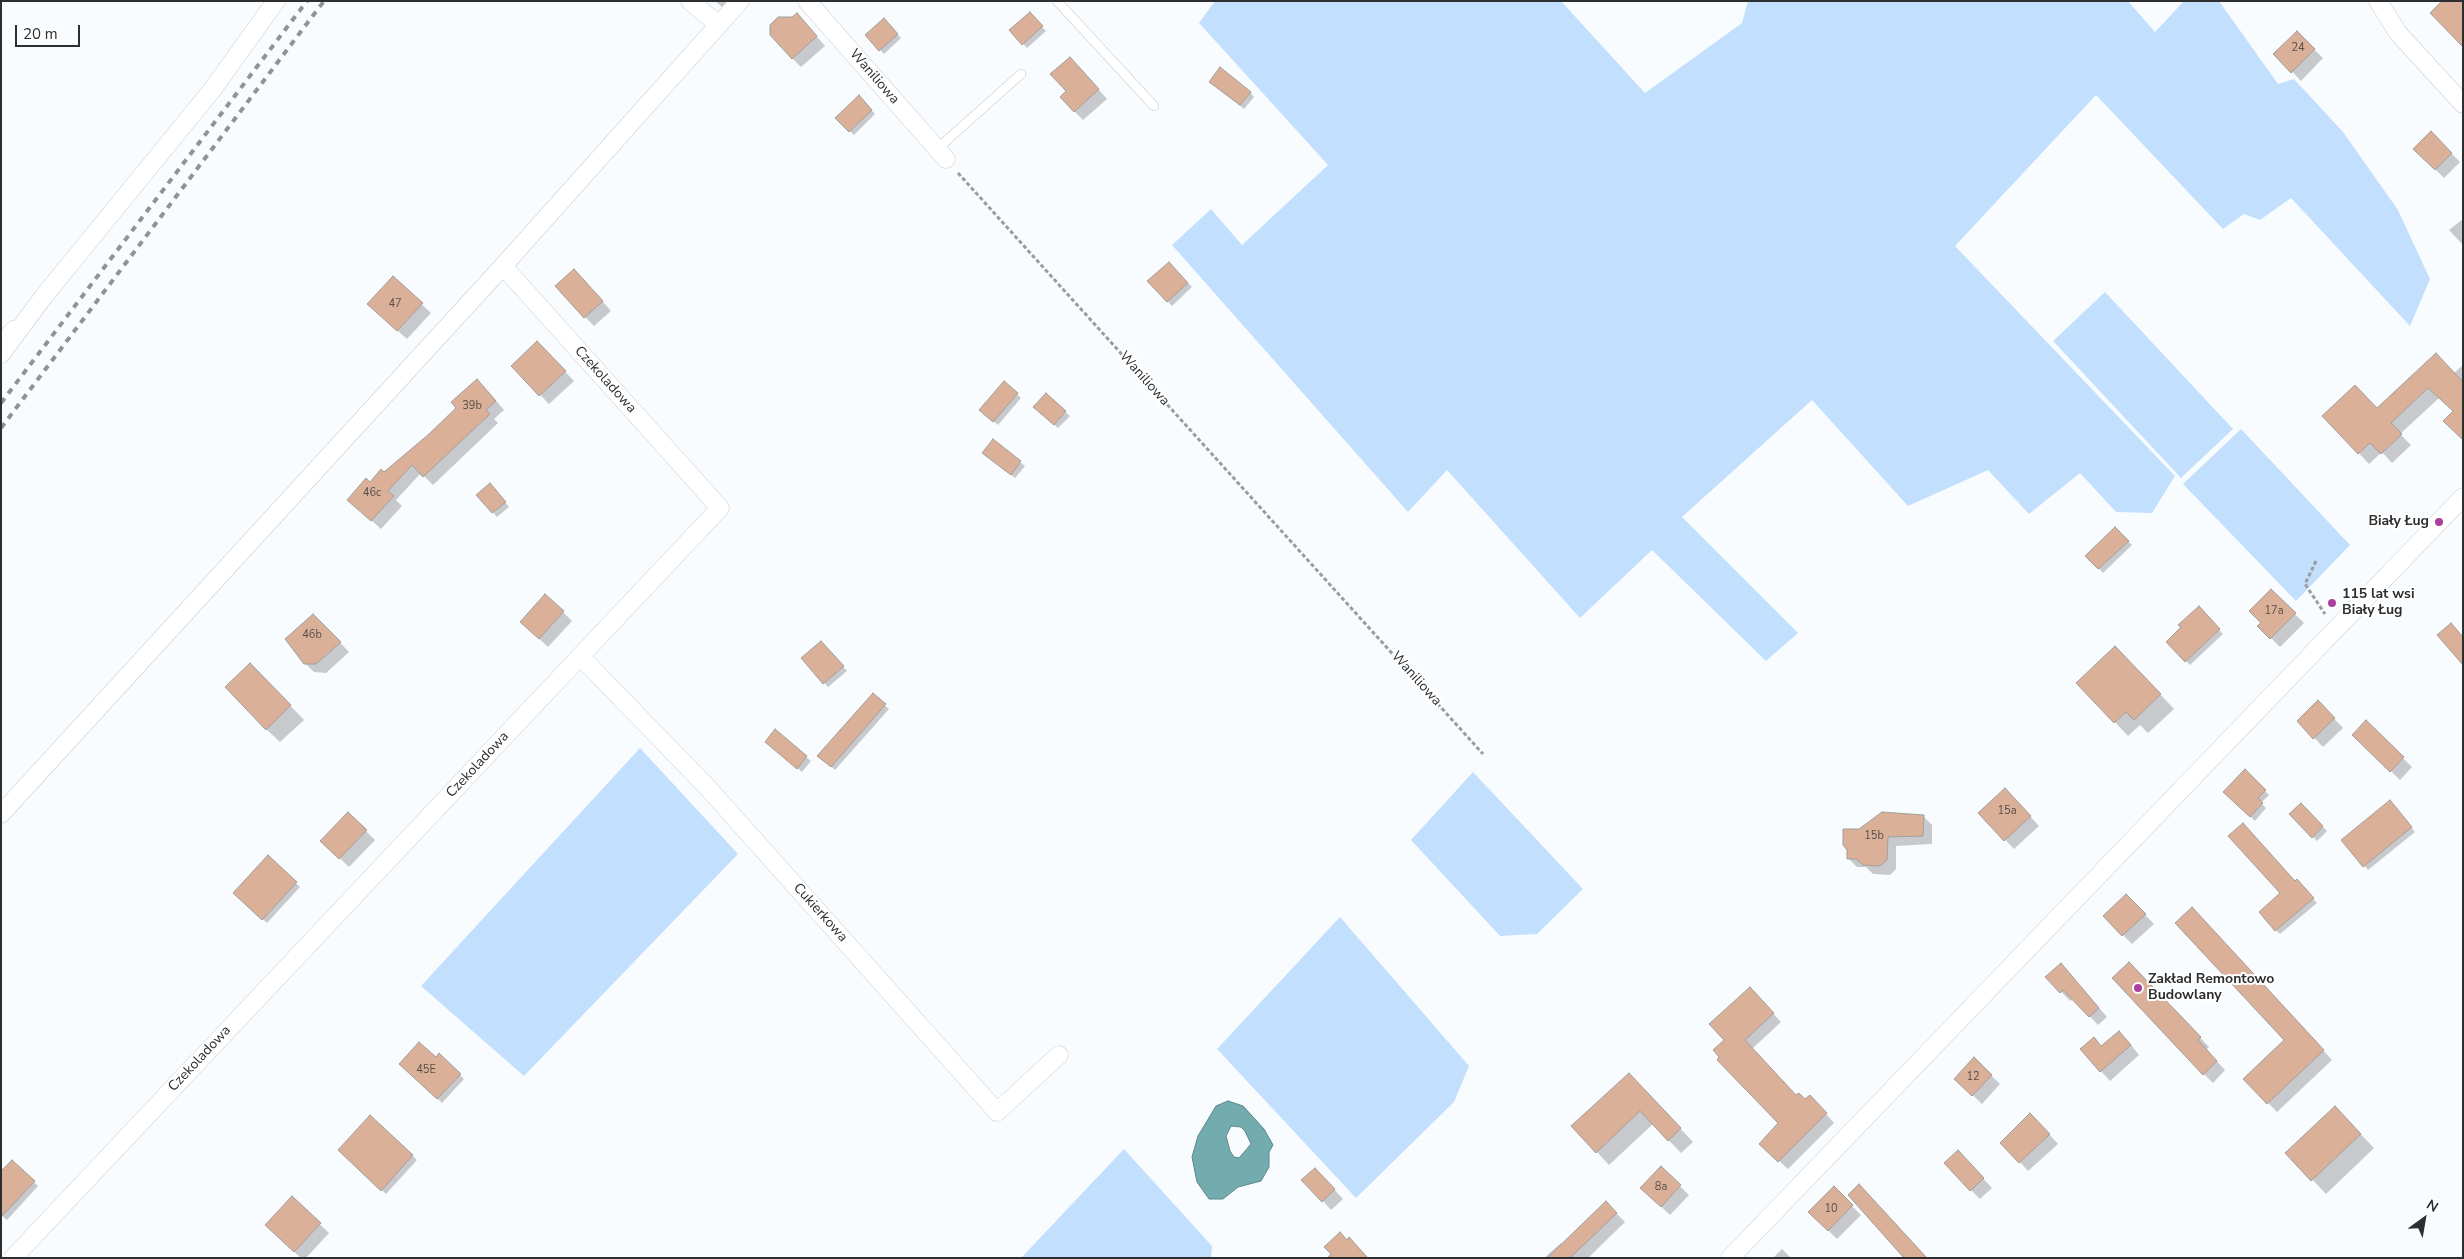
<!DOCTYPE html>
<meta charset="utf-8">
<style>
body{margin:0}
#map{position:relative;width:2464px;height:1259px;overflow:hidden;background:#f9fcff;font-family:"Nunito Sans",sans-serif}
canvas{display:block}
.frame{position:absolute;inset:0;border:2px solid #2d2e2f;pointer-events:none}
.north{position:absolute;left:2399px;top:1194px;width:50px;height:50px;-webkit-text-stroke:4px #fff;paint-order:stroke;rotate:32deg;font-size:14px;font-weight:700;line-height:20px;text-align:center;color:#2d2e2f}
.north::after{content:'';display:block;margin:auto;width:18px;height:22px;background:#2d2e2f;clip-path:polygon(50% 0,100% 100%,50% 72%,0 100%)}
.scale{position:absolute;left:15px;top:25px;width:65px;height:22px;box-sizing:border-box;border:2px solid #2d2e2f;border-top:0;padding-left:6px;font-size:15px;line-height:18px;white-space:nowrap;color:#2d2e2f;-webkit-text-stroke:4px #fff;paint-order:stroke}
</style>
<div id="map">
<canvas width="2464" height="1259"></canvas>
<div class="frame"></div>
<div class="north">N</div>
<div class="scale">20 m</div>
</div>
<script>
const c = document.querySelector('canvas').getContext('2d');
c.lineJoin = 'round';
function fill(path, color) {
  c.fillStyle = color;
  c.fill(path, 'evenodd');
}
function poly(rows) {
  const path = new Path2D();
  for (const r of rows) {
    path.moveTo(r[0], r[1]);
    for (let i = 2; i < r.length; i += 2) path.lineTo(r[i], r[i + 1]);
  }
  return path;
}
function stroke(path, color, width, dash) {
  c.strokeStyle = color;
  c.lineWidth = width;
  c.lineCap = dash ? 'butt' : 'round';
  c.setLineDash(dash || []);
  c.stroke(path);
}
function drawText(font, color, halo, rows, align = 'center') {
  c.font = font + ' "Nunito Sans",sans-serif';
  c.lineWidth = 4;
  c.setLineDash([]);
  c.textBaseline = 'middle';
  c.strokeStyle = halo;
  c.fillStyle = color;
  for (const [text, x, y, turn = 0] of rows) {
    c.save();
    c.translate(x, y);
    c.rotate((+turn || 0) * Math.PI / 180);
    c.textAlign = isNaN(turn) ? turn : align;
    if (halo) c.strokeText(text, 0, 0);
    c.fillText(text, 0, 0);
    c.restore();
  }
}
fill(poly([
 [1215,1,1561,1,1645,93,1742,23,1748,1,2128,1,2155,32,2184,1,2219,1,2278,84,2294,79,2343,132,2398,210,2430,279,2410,326,2291,198,2260,220,2244,214,2223,229,2096,95,1955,246,2175,476,2152,513,2116,512,2080,473,2029,514,1988,470,1908,506,1812,400,1682,517,1798,633,1766,661,1652,550,1580,618,1447,470,1408,512,1172,245,1211,209,1242,245,1328,165,1199,23],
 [2105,292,2233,429,2181,478,2053,341],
 [2241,429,2350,545,2296,601,2183,484],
 [640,748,738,854,524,1076,421,986],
 [1473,772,1583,889,1537,934,1500,936,1411,840],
 [1340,917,1469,1066,1454,1102,1356,1198,1217,1049],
 [1124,1149,1212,1246,1211,1258,1021,1258]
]), '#c3dffe');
const water = poly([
 [1228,1101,1243,1106,1264,1129,1273,1145,1269,1152,1269,1167,1261,1181,1238,1187,1223,1199,1209,1199,1197,1182,1192,1157,1198,1136,1216,1106,1228,1101],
 [1231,1126,1241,1127,1245,1131,1251,1144,1239,1158,1234,1157,1230,1151,1226,1136,1231,1126]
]);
fill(water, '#72acaf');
stroke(water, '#5d8689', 1);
fill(poly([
 [715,1,727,1,722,7],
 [1030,14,1046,31,1027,48,1011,30],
 [884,20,901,38,884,54,866,35],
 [806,24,825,46,801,67,792,58],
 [2297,33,2323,58,2301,81,2275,54],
 [1079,67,1107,99,1083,120,1074,111],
 [1215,86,1250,92,1254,97,1244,109],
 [859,97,875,114,854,135,837,118],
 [2431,133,2460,162,2444,178,2415,149],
 [2463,219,2463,245,2449,230],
 [1169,263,1192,287,1172,306,1149,281],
 [393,278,431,313,407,339,378,313],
 [583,279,611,311,594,326,556,287],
 [546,352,574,381,549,404,512,366],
 [2463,365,2463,439,2454,411,2439,398,2400,434,2411,445,2392,463,2382,452,2369,464,2324,416,2377,410,2454,373],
 [486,389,504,410,494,419,498,423,433,485,421,473,396,500,402,506,381,529,358,508,370,483],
 [1017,394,1021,398,998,425,985,414],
 [1046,395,1070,416,1058,428,1039,411],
 [993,441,1025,466,1015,478,988,457],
 [494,489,509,507,497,517,478,495],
 [2115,529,2132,545,2103,573,2087,556],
 [2271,590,2304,623,2280,647,2259,626,2263,623],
 [2199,608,2223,634,2190,665,2168,642],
 [563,612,572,621,548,647,531,631],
 [328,630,349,652,326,673,314,672,305,663],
 [825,646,847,671,828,687,803,658],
 [2129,661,2174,709,2148,733,2140,725,2128,736,2115,722],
 [264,678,304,720,280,742,266,729],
 [873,695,889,709,835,770,823,760],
 [2318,702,2343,728,2323,747,2298,721],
 [2366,722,2412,767,2400,780,2354,735],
 [775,731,811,761,802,772,771,746],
 [2245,771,2269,795,2261,803,2266,808,2255,821,2225,792],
 [2014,799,2039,826,2014,849,1980,813],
 [2301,804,2327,831,2317,841,2291,814],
 [2394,806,2415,832,2368,870,2343,841],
 [348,814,375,840,349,867,322,841],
 [1923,816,1932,825,1932,844,1896,846,1896,869,1890,875,1873,874,1866,867,1857,867,1848,858,1859,831],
 [268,856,300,887,267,923,235,893],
 [2295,883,2301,885,2317,903,2280,934,2276,930],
 [2126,895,2154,924,2132,944,2104,916],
 [2201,918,2332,1060,2277,1112,2245,1079,2286,1040],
 [2138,972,2209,1047,2206,1050,2225,1070,2213,1083,2204,1074],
 [2069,973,2107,1017,2098,1025,2073,999,2070,1001,2047,977],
 [1758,997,1781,1022,1752,1049,1796,1097,1818,1105,1834,1123,1788,1169,1769,1152,1779,1123,1726,1040],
 [2128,1041,2139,1055,2110,1081,2081,1049],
 [439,1055,464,1079,442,1103,401,1064,436,1059],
 [1974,1059,2000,1084,1982,1104,1956,1079],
 [1641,1087,1693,1142,1681,1153,1653,1124,1609,1165,1597,1152],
 [370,1117,417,1160,386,1194,339,1150],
 [2349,1122,2374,1148,2326,1194,2287,1153],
 [2039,1123,2058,1144,2028,1171,2020,1162],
 [12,1161,38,1186,7,1220,1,1215],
 [1967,1161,1992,1188,1980,1199,1971,1190],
 [1661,1168,1689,1195,1670,1215,1651,1197],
 [1324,1178,1343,1199,1331,1210,1323,1201],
 [1834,1188,1861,1215,1837,1239,1810,1212],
 [292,1198,329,1233,306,1258,301,1258,275,1234],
 [1606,1203,1625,1222,1588,1258,1544,1258,1561,1243,1562,1245],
 [1782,1249,1791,1258,1773,1258]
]), '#0003');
const building = poly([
 [2442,1,2463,1,2463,47,2430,13,2442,1],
 [1030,12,1043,26,1022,45,1009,30,1030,12],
 [797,13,817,36,792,59,770,35,770,25,778,17,792,17,797,13],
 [884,18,898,34,879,51,865,35,884,18],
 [2297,31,2315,49,2291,73,2273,54,2297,31],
 [1070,57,1099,89,1074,112,1060,97,1066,91,1050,74,1070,57],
 [1220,67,1251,92,1240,105,1209,82,1220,67],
 [859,95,872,110,849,132,835,118,859,95],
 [2431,131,2452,153,2435,170,2413,149,2431,131],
 [1169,262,1188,283,1167,302,1147,281,1169,262],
 [574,269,603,301,584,318,555,286,574,269],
 [393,276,423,303,397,331,367,304,393,276],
 [537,341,566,371,539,396,511,366,537,341],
 [2436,353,2463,382,2463,440,2443,421,2453,411,2428,388,2391,423,2402,434,2381,454,2370,443,2358,454,2322,416,2355,385,2377,408,2436,353],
 [477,379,496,401,486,410,490,414,423,477,412,465,388,491,394,496,371,521,347,500,366,478,370,482,381,469,384,472,429,434,456,408,451,402,477,379],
 [1004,381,1018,393,993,422,979,410,1004,381],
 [1046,393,1066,411,1054,425,1033,407,1046,393],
 [993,439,1021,461,1011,475,982,453,993,439],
 [490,483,506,502,492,513,476,495,490,483],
 [2115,527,2129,541,2098,569,2085,556,2115,527],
 [2271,589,2296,613,2270,639,2257,626,2261,623,2249,611,2271,589],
 [545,594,564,611,539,639,520,622,545,594],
 [2199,606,2220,629,2185,662,2166,642,2181,627,2178,625,2199,606],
 [313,614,341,642,316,664,304,664,285,639,313,614],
 [2451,623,2463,637,2463,665,2437,635,2451,623],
 [821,641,844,666,823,684,801,658,821,641],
 [2115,646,2161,694,2134,720,2126,712,2114,723,2076,683,2115,646],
 [250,663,291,705,266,730,225,687,250,663],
 [873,693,886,704,831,767,817,756,873,693],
 [2318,700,2335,718,2313,739,2297,721,2318,700],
 [2366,720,2404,757,2390,772,2352,735,2366,720],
 [775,729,807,756,797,769,765,742,775,729],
 [2245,769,2266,790,2258,798,2263,803,2250,817,2223,792,2245,769],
 [2005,788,2031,816,2004,841,1978,813,2005,788],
 [2390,800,2412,827,2363,867,2341,840,2390,800],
 [2301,803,2323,826,2312,838,2289,814,2301,803],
 [348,812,367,830,339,859,320,841,348,812],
 [1882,812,1924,815,1923,836,1888,837,1887,860,1880,866,1863,865,1856,859,1847,859,1847,850,1843,845,1843,829,1859,829,1882,812],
 [2243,823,2295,881,2297,879,2314,898,2275,931,2259,912,2280,893,2228,836,2243,823],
 [268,855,297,882,262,920,233,893,268,855],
 [2126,894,2146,914,2122,936,2103,916,2126,894],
 [2192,907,2324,1050,2267,1104,2243,1079,2284,1040,2175,923,2192,907],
 [2129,962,2201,1037,2198,1040,2217,1061,2203,1075,2112,978,2129,962],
 [2061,963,2099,1008,2089,1017,2063,990,2060,993,2045,977,2061,963],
 [1750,987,1774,1013,1745,1040,1796,1095,1799,1093,1805,1099,1810,1095,1827,1113,1778,1162,1759,1144,1778,1123,1717,1060,1719,1057,1713,1050,1724,1040,1709,1024,1750,987],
 [2119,1031,2131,1045,2100,1072,2080,1049,2094,1037,2101,1046,2119,1031],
 [419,1042,436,1057,439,1053,461,1074,437,1099,399,1064,419,1042],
 [1974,1057,1992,1075,1972,1096,1954,1079,1974,1057],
 [1629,1073,1681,1128,1668,1141,1640,1111,1596,1153,1571,1126,1629,1073],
 [2335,1106,2361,1134,2311,1181,2285,1153,2335,1106],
 [2030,1113,2050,1134,2019,1163,2000,1143,2030,1113],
 [370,1115,413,1155,381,1191,338,1150,370,1115],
 [1958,1150,1984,1178,1970,1191,1944,1163,1958,1150],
 [12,1160,35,1181,1,1217,1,1171,12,1160],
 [1661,1166,1681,1185,1661,1207,1640,1188,1661,1166],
 [1315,1168,1335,1189,1322,1202,1301,1180,1315,1168],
 [1859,1184,1927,1258,1904,1258,1848,1195,1859,1184],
 [1834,1186,1853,1205,1828,1231,1808,1212,1834,1186],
 [292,1196,321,1223,294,1252,265,1225,292,1196],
 [1606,1201,1617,1213,1570,1258,1547,1258,1606,1201],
 [1340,1232,1347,1240,1349,1237,1368,1258,1327,1258,1331,1254,1324,1247,1340,1232]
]);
fill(building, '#dbb099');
stroke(building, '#a19e9c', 1);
const lane = poly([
 [1057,1,1154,106],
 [937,149,1021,74],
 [1,337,13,325]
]);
const street = poly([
 [690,1,719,25],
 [807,1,946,159],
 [2378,1,2398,33,2463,104],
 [1,354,44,296,212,90,276,1],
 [580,656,708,788,997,1112,1059,1055],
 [1,814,503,266,740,1],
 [13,1258,720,508,503,266],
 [1730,1258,2463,497]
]);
stroke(lane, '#c9cbce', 10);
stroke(street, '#c9cbce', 19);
stroke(poly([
 [958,173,1483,754],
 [2316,561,2305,584,2325,614]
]), '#9a9c9e', 3, [4, 2.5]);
stroke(lane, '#fff', 9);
stroke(street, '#fff', 18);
stroke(poly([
 [1,403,307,1],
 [1,428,324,1]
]), '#909294', 4, [6, 6]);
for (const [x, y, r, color] of [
 [2439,522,5,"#ab3f9e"],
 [2332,603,5,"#ab3f9e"],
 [2138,988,5,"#ab3f9e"]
]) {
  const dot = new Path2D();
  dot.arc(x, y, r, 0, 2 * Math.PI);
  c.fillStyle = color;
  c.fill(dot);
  stroke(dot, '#fff', 2);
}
drawText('11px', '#584e4a', null, [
 ["24",2298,48],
 ["47",395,304],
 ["39b",472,406],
 ["46c",372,493],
 ["17a",2274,611],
 ["46b",312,635],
 ["15a",2007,811],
 ["15b",1874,836],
 ["45E",426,1070],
 ["12",1973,1077],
 ["8a",1661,1187],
 ["10",1831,1209]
]);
drawText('14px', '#2d2e2f', '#fff', [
 ["Waniliowa",874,77,49],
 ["Waniliowa",1144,379,48],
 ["Czekoladowa",605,380,48],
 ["Waniliowa",1416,679,48],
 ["Czekoladowa",478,765,-47],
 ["Cukierkowa",820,913,48],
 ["Czekoladowa",200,1059,-47]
]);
drawText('bold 14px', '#2d2e2f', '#fff', [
 ["Biały Ług",2429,522,"right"],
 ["115 lat wsi",2342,595],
 ["Biały Ług",2342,611],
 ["Zakład Remontowo",2148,980],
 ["Budowlany",2148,996]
], 'left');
</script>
